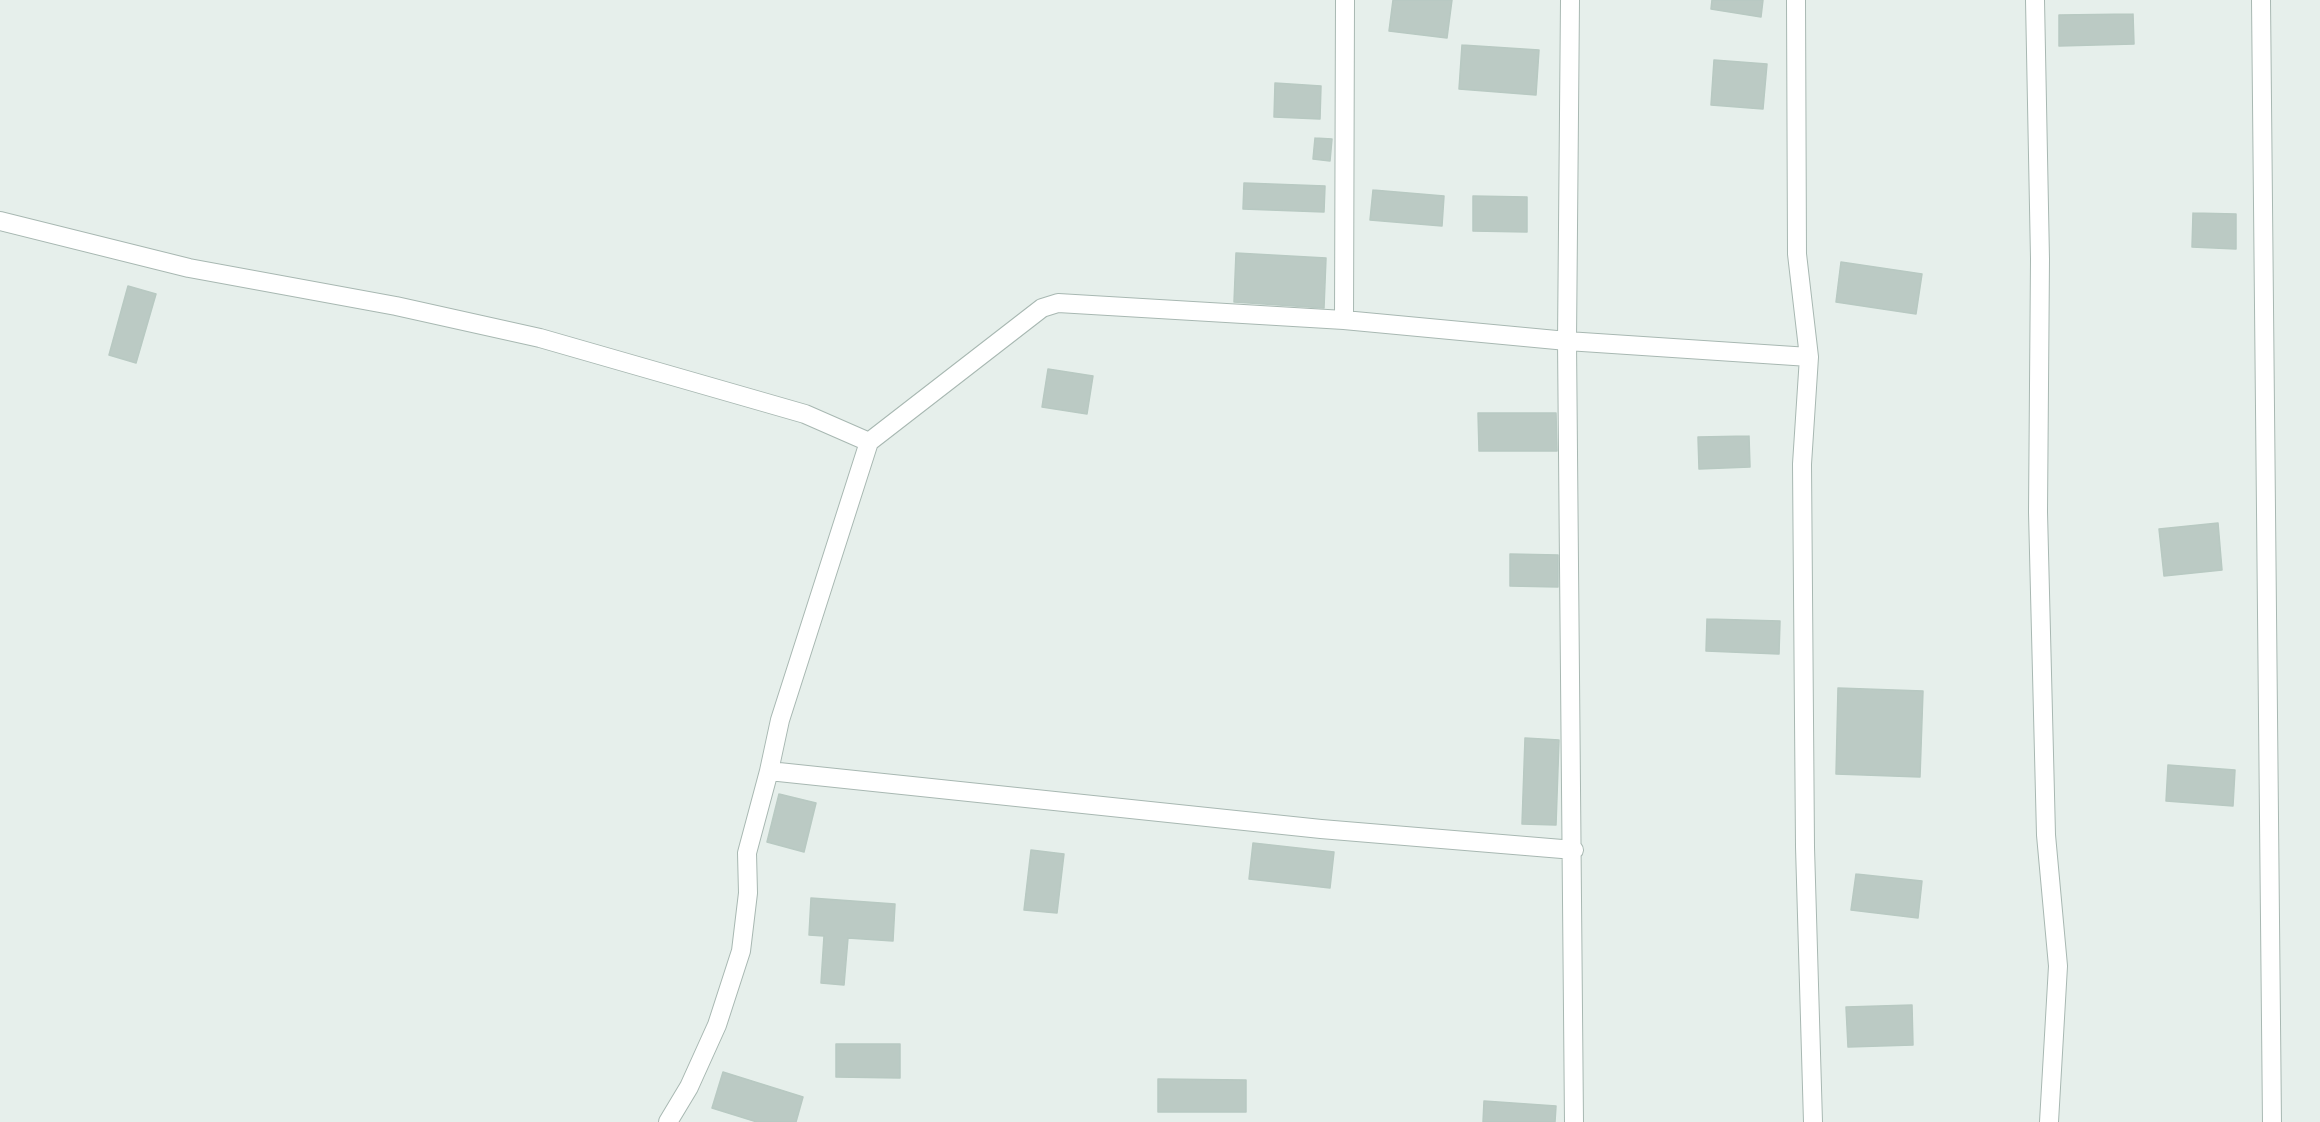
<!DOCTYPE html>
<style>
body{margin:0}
canvas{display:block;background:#e6efeb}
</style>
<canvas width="2320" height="1122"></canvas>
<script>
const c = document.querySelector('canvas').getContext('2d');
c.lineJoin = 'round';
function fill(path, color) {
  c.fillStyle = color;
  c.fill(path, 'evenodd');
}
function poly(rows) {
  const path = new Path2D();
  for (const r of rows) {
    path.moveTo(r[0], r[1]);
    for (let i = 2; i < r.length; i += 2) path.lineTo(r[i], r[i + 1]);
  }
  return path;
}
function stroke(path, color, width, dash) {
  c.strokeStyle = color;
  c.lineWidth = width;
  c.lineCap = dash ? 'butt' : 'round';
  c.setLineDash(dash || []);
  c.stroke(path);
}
const building = poly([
 [1393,0,1452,0,1447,38,1389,31,1393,0],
 [1712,0,1763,0,1761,17,1711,9,1712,0],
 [2133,14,2134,44,2059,46,2059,15,2133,14],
 [1462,45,1539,50,1536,95,1459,89,1462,45],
 [1714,60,1767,64,1763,109,1711,105,1714,60],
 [1275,83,1321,86,1320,119,1274,117,1275,83],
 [1315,138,1332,139,1330,161,1313,159,1315,138],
 [1244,183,1325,186,1324,212,1243,209,1244,183],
 [1373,190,1444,196,1442,226,1370,220,1373,190],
 [1473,196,1527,197,1527,232,1473,231,1473,196],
 [2193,213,2236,214,2236,249,2192,247,2193,213],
 [1236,253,1326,258,1324,308,1234,302,1236,253],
 [1841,262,1922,274,1916,314,1836,302,1841,262],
 [128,286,156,294,136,363,109,355,128,286],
 [1048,369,1093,376,1087,414,1042,407,1048,369],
 [1478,413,1556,413,1557,451,1479,451,1478,413],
 [1749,436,1750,467,1699,469,1698,437,1749,436],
 [2218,523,2222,570,2164,576,2159,529,2218,523],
 [1510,554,1558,555,1558,587,1510,586,1510,554],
 [1707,619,1780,621,1779,654,1706,651,1707,619],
 [1838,688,1923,691,1920,777,1836,774,1838,688],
 [1525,738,1559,740,1556,825,1522,824,1525,738],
 [2168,765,2235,770,2233,806,2166,801,2168,765],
 [779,794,816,803,804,852,767,842,779,794],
 [1253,843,1334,852,1330,888,1249,879,1253,843],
 [1031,850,1064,854,1057,913,1024,910,1031,850],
 [1856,874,1922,881,1918,918,1851,910,1856,874],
 [811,898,895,904,893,941,848,938,844,985,821,983,824,936,809,935,811,898],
 [1912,1005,1913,1045,1848,1047,1846,1007,1912,1005],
 [836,1044,900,1044,900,1078,836,1077,836,1044],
 [723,1072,803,1097,796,1122,757,1122,712,1108,723,1072],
 [1158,1079,1246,1080,1246,1112,1158,1112,1158,1079],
 [1484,1101,1556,1106,1555,1122,1483,1122,1484,1101]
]);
fill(building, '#bbcac4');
stroke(building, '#b8c9c2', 1.5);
const street = poly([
 [1345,0,1344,320,1567,341,1809,357],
 [1570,0,1567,341,1574,1122],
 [1796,0,1797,254,1809,357,1802,464,1805,847,1813,1122],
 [2035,0,2040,259,2038,512,2046,835,2058,966,2049,1122],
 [2261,0,2272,1122],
 [0,221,189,268,396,306,540,338,805,414,869,442,1042,308,1058,303,1344,320],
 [869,442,780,720,769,771,1321,829,1574,850],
 [668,1122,689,1087,717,1025,741,951,748,893,747,853,769,771]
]);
stroke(street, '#a8b8b2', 20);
stroke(street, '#fff', 18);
</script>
